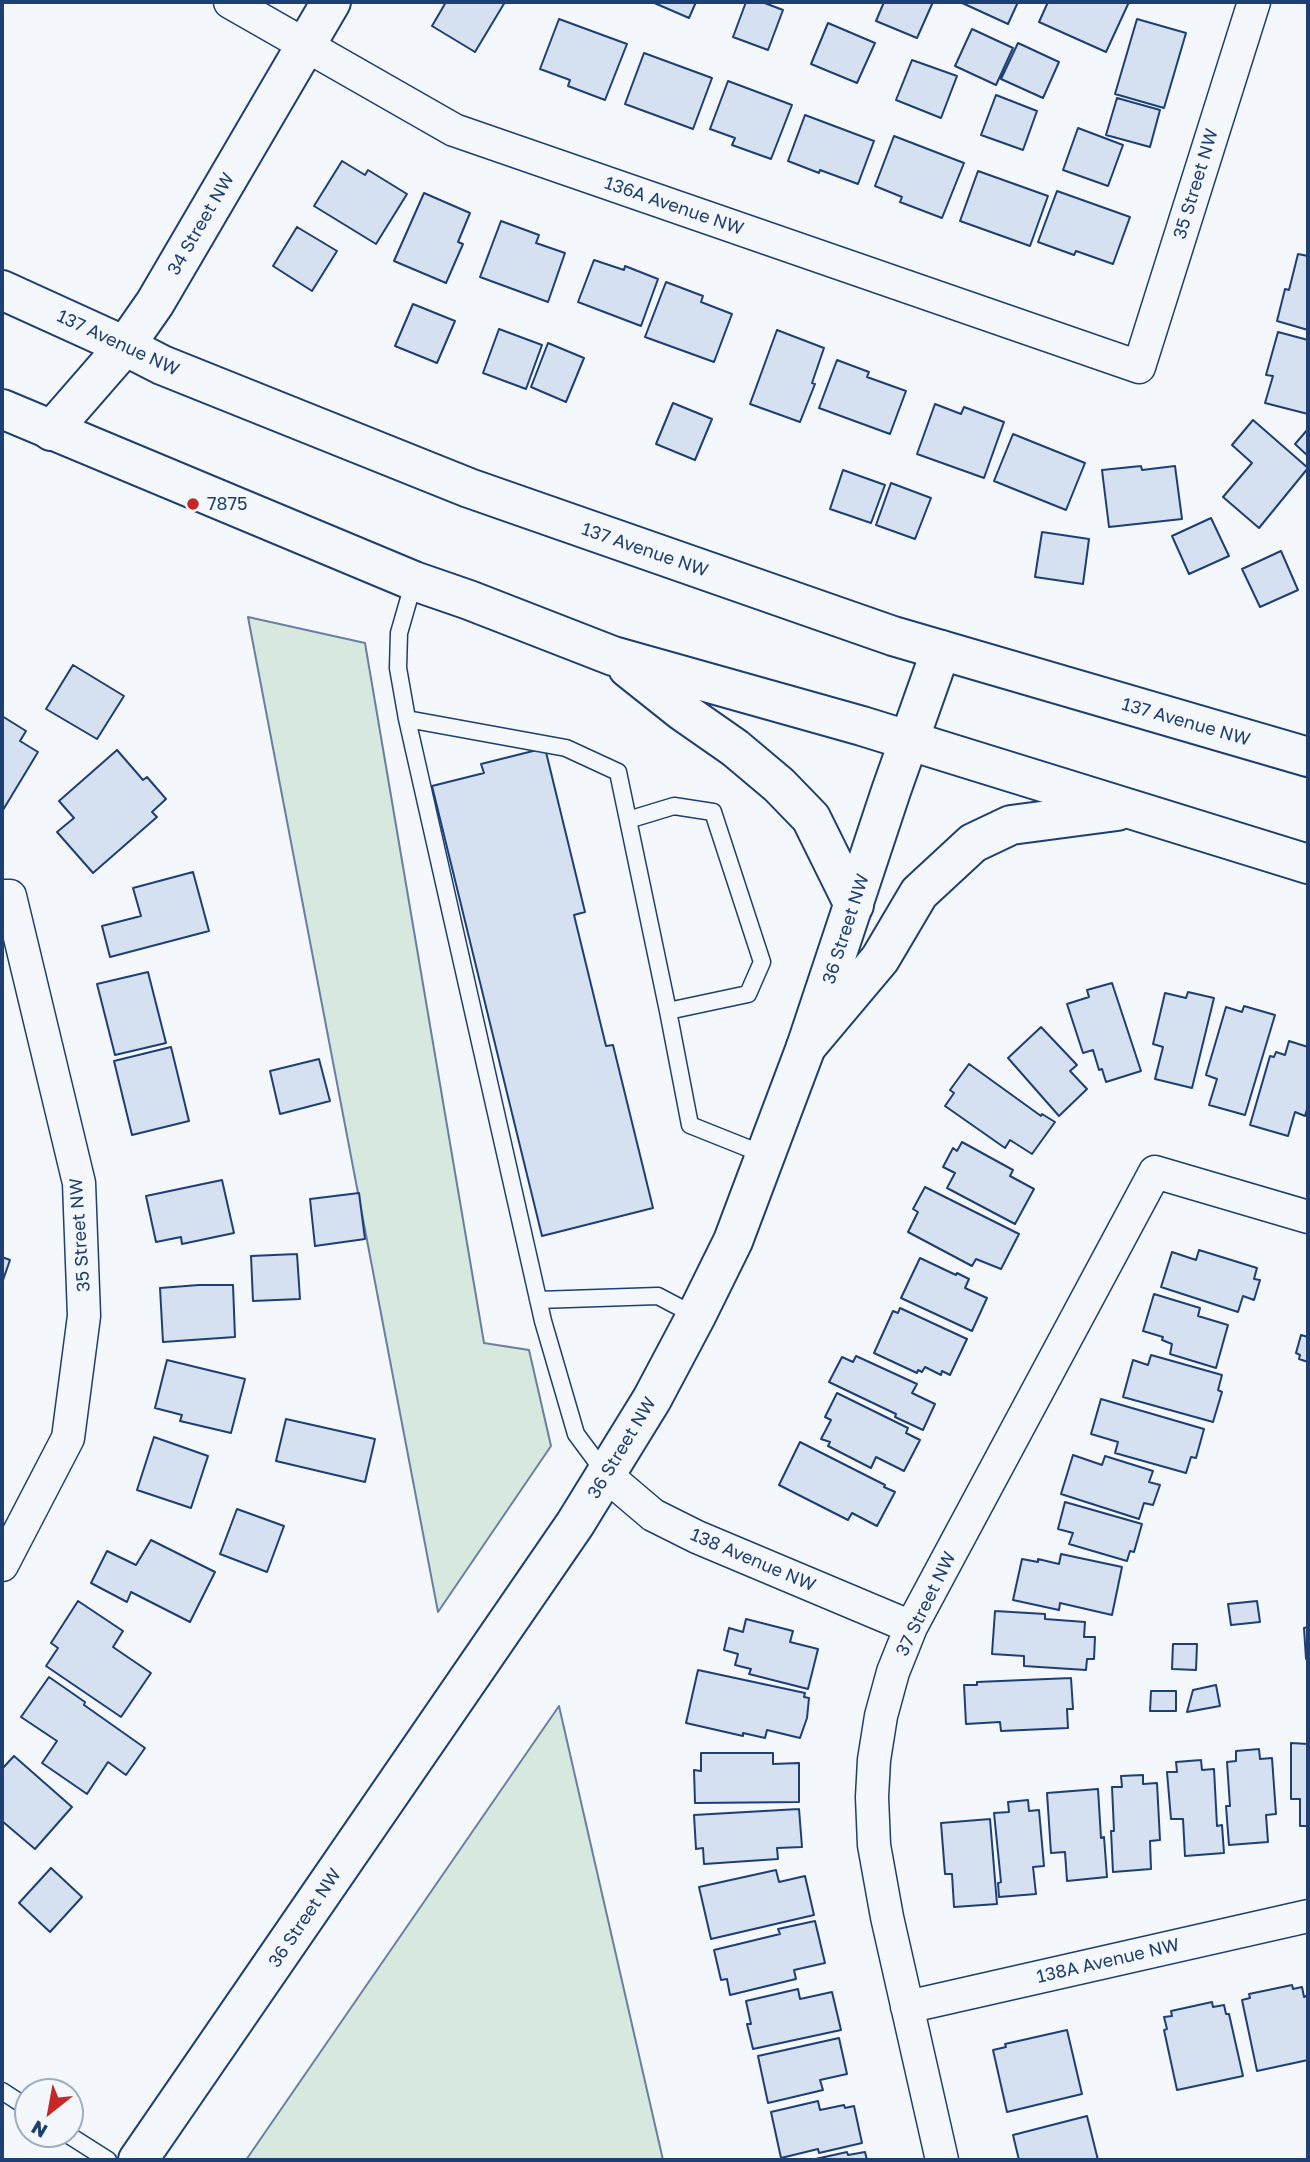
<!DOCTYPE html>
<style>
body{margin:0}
#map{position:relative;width:1310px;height:2162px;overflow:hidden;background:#f4f7fb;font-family:"Golos Text",sans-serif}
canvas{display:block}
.frame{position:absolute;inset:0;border:4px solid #1d3f73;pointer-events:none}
.north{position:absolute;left:14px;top:2078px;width:70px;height:70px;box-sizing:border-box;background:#f4f7fb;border:2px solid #9eadc5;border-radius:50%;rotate:211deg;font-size:19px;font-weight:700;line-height:28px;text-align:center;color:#1d3f73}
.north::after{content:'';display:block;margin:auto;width:24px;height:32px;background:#c62828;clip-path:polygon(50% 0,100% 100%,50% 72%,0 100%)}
</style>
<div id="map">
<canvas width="1310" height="2162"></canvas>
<div class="frame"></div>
<div class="north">N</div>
</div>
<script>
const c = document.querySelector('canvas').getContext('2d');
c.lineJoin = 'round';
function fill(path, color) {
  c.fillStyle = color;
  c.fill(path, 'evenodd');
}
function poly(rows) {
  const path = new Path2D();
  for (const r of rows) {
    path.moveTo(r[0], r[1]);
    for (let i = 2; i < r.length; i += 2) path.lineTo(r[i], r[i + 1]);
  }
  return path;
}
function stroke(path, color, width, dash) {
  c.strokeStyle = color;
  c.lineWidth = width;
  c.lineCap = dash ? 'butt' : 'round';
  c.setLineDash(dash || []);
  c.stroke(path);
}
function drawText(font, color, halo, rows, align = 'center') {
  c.font = font + ' "Golos Text",sans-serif';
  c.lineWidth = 5;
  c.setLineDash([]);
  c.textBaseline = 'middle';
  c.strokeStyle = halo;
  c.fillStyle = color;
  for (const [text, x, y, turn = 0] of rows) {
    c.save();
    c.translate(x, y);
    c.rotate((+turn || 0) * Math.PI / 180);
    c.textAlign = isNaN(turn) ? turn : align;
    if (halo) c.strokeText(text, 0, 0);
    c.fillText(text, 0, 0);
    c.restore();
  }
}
const green = poly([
 [248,617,365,643,484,1343,529,1350,551,1446,438,1612,248,617],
 [559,1706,663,2160,246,2160,559,1706]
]);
fill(green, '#d7e8df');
stroke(green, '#687fa3', 2);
const building = poly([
 [446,2,505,2,475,52,432,26,446,2],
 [652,2,696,2,689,18,652,2],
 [746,2,762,2,783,10,768,50,733,37,746,2],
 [884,2,933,2,917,38,876,21,884,2],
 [960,2,1018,2,1008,24,960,2],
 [1048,2,1129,2,1106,52,1039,22,1048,2],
 [559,19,627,44,605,100,568,86,570,80,540,69,559,19],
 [1137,19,1186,33,1164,108,1115,94,1137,19],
 [828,23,875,43,857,83,811,64,828,23],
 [972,29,1013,48,996,85,955,66,972,29],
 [1018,43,1059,62,1043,98,1001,79,1018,43],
 [644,53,712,78,693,129,625,104,644,53],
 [912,60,957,76,941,118,896,100,912,60],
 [728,81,792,105,771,159,732,145,735,138,710,129,728,81],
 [996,95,1037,111,1023,150,981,135,996,95],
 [1117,98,1160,110,1150,147,1106,135,1117,98],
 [805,115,874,141,858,184,820,170,819,173,788,161,805,115],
 [1078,128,1123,145,1108,186,1063,170,1078,128],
 [894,136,964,163,942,218,900,202,902,197,875,186,894,136],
 [342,161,365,175,368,170,407,194,376,244,314,206,342,161],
 [978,171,1048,196,1030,246,960,221,978,171],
 [1057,191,1130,217,1113,264,1076,251,1074,255,1038,242,1057,191],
 [424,193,470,213,458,242,463,244,446,283,394,261,424,193],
 [501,221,539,235,536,243,565,253,548,302,480,277,501,221],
 [297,227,337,251,312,291,273,266,297,227],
 [1298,254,1308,256,1308,330,1277,321,1285,289,1289,290,1298,254],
 [594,260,624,270,625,266,658,279,641,326,578,302,594,260],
 [666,282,703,296,701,302,732,314,714,362,645,337,666,282],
 [413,304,455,321,437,363,395,346,413,304],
 [499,329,542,345,526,389,483,373,499,329],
 [777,330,824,348,812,383,815,384,800,422,750,404,777,330],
 [1278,332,1308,340,1308,414,1265,403,1273,376,1266,375,1278,332],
 [548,343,584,358,566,402,531,387,548,343],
 [837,360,869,372,867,377,906,391,890,434,819,408,837,360],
 [673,403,712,419,695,460,656,444,673,403],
 [935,404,961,414,964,407,1004,422,984,478,917,454,935,404],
 [1253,420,1308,468,1259,528,1223,497,1252,463,1232,445,1253,420],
 [1308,429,1308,456,1295,444,1308,429],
 [1013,434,1085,463,1066,510,994,481,1013,434],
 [1141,466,1142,470,1175,466,1182,519,1109,527,1102,470,1141,466],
 [843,470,885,485,871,523,830,509,843,470],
 [891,483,931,498,915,539,876,525,891,483],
 [1211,518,1229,556,1189,574,1172,536,1211,518],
 [1042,532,1089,539,1083,584,1035,577,1042,532],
 [1281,551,1298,590,1260,607,1242,569,1281,551],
 [73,665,124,696,97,739,46,709,73,665],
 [2,716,26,731,20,741,38,752,3,810,2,716],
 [545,748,585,912,574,915,606,1046,613,1045,653,1208,542,1236,432,786,484,773,481,764,545,748],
 [117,750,143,780,147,777,166,799,152,812,157,817,93,873,57,832,74,818,59,801,117,750],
 [193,872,209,931,110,957,102,926,141,916,133,888,193,872],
 [148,972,166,1043,115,1055,97,984,148,972],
 [1112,983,1141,1071,1106,1082,1102,1069,1099,1070,1093,1050,1083,1053,1067,1004,1089,997,1087,990,1112,983],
 [1188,992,1214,998,1192,1088,1155,1079,1163,1047,1153,1044,1165,993,1186,998,1188,992],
 [1244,1006,1275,1015,1245,1115,1209,1105,1217,1079,1206,1075,1226,1007,1242,1012,1244,1006],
 [1041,1027,1077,1065,1070,1071,1087,1089,1059,1116,1008,1058,1041,1027],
 [1289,1041,1308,1047,1308,1106,1305,1116,1295,1112,1288,1136,1250,1125,1270,1056,1274,1057,1276,1052,1285,1055,1289,1041],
 [171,1047,189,1121,132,1135,114,1061,171,1047],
 [319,1059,330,1101,280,1114,270,1071,319,1059],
 [969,1064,1041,1116,1042,1114,1055,1122,1032,1154,1010,1140,1005,1148,945,1106,954,1093,950,1090,969,1064],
 [962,1142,1013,1170,1010,1176,1034,1189,1015,1224,947,1188,955,1173,943,1167,953,1148,957,1151,962,1142],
 [222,1180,234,1233,182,1244,181,1237,156,1242,146,1196,222,1180],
 [925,1187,1019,1234,1001,1269,976,1259,972,1266,908,1232,918,1212,913,1209,925,1187],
 [359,1193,365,1239,315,1246,310,1199,359,1193],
 [1199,1250,1257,1268,1254,1279,1260,1280,1254,1300,1243,1296,1238,1312,1161,1287,1172,1252,1196,1260,1199,1250],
 [297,1254,300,1299,253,1301,251,1256,297,1254],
 [2,1257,10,1260,2,1283,2,1257],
 [920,1258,956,1275,957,1273,969,1279,965,1288,987,1298,972,1331,901,1298,920,1258],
 [199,1285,233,1285,235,1337,163,1342,160,1288,199,1285],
 [1154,1294,1200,1308,1198,1316,1228,1325,1216,1368,1170,1354,1172,1344,1162,1340,1163,1337,1143,1331,1154,1294],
 [900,1308,967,1339,950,1375,942,1371,941,1375,925,1367,922,1372,918,1370,917,1373,874,1353,893,1311,898,1313,900,1308],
 [1301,1335,1308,1337,1308,1362,1299,1359,1300,1355,1296,1353,1301,1335],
 [1151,1355,1222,1375,1218,1390,1222,1392,1213,1422,1123,1397,1133,1360,1148,1365,1151,1355],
 [856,1356,917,1384,912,1393,935,1404,923,1430,895,1417,896,1414,829,1382,842,1357,853,1362,856,1356],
 [167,1360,245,1379,231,1433,180,1421,182,1415,155,1408,167,1360],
 [837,1393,908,1428,906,1433,920,1440,904,1471,876,1457,871,1468,828,1446,830,1442,821,1439,831,1420,825,1417,837,1393],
 [1101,1399,1204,1429,1196,1458,1191,1457,1186,1473,1115,1453,1118,1442,1091,1434,1101,1399],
 [286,1419,375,1439,365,1482,276,1461,286,1419],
 [154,1437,208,1456,191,1508,137,1490,154,1437],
 [800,1442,885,1485,884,1487,895,1492,877,1526,852,1513,848,1520,779,1485,800,1442],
 [1073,1455,1102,1465,1105,1456,1153,1471,1149,1482,1160,1485,1153,1505,1144,1503,1139,1519,1061,1494,1073,1455],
 [1065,1502,1142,1524,1134,1552,1130,1551,1127,1561,1069,1544,1073,1533,1058,1529,1065,1502],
 [237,1509,284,1526,267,1572,220,1554,237,1509],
 [151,1540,215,1572,190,1622,131,1592,127,1602,91,1583,107,1551,136,1565,151,1540],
 [1061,1554,1122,1567,1112,1615,1060,1603,1059,1610,1013,1600,1022,1559,1038,1562,1038,1559,1059,1564,1061,1554],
 [78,1601,123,1631,113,1647,151,1673,121,1717,46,1666,58,1648,51,1643,78,1601],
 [1257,1601,1260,1622,1231,1625,1228,1604,1257,1601],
 [995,1611,1045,1614,1045,1619,1085,1622,1084,1637,1095,1637,1094,1659,1087,1659,1086,1670,1024,1666,1024,1656,992,1654,995,1611],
 [746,1619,793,1631,790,1642,818,1649,808,1689,749,1674,751,1669,735,1665,738,1654,724,1650,729,1628,743,1632,746,1619],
 [1308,1627,1308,1659,1306,1659,1304,1628,1308,1627],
 [1173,1644,1197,1644,1196,1670,1172,1669,1173,1644],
 [698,1670,805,1693,804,1697,809,1698,807,1718,800,1738,767,1730,765,1738,743,1733,743,1736,686,1723,698,1670],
 [49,1677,85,1702,84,1705,145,1748,126,1775,108,1762,87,1794,42,1763,57,1741,21,1717,49,1677],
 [1071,1678,1073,1709,1067,1709,1068,1728,1001,1731,1000,1722,966,1724,964,1685,977,1685,977,1682,1071,1678],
 [1216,1685,1220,1706,1187,1712,1193,1690,1216,1685],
 [1151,1691,1176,1691,1176,1711,1150,1711,1151,1691],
 [1291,1743,1308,1744,1308,1826,1300,1826,1300,1799,1291,1799,1291,1743],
 [1259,1749,1260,1759,1272,1758,1276,1814,1266,1815,1268,1842,1229,1845,1226,1806,1230,1806,1227,1762,1236,1761,1236,1751,1259,1749],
 [701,1753,773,1753,773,1764,799,1763,799,1802,695,1803,694,1770,701,1771,701,1753],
 [14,1756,72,1807,35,1849,2,1821,2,1769,14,1756],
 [1201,1760,1202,1770,1214,1769,1217,1826,1222,1825,1224,1853,1185,1856,1183,1819,1171,1819,1167,1772,1177,1772,1176,1762,1201,1760],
 [1143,1775,1143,1784,1157,1783,1160,1840,1150,1841,1151,1869,1113,1872,1111,1831,1114,1831,1112,1787,1122,1787,1121,1776,1143,1775],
 [1098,1789,1101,1838,1104,1837,1107,1877,1067,1881,1065,1852,1051,1853,1047,1793,1098,1789],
 [1028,1800,1029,1811,1039,1810,1044,1866,1033,1867,1036,1894,999,1897,998,1883,1001,1882,994,1813,1009,1812,1008,1802,1028,1800],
 [799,1809,802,1847,777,1848,778,1859,704,1864,703,1848,696,1849,694,1815,799,1809],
 [990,1819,997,1904,954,1907,952,1874,945,1874,941,1823,990,1819],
 [51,1868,82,1897,50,1932,19,1903,51,1868],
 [776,1870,779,1882,805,1876,814,1915,711,1939,699,1887,776,1870],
 [815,1921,825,1963,794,1970,796,1979,730,1995,727,1979,721,1980,714,1950,780,1934,778,1929,815,1921],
 [1292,1985,1293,1989,1302,1987,1304,1997,1308,1995,1308,2060,1257,2071,1242,2000,1250,1998,1249,1994,1292,1985],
 [798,1989,800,1999,832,1992,841,2030,753,2049,747,2024,751,2024,746,2001,798,1989],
 [1212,2002,1213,2007,1224,2005,1226,2014,1229,2014,1243,2076,1177,2090,1164,2030,1167,2029,1164,2017,1172,2016,1171,2011,1212,2002],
 [1067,2030,1082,2094,1007,2112,993,2050,1006,2047,1005,2044,1067,2030],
 [839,2038,847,2074,820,2080,823,2090,768,2103,758,2056,839,2038],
 [818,2101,820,2110,844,2105,845,2108,854,2106,862,2143,819,2153,818,2149,781,2158,771,2112,818,2101],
 [1087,2116,1098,2160,1019,2160,1013,2135,1087,2116],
 [847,2152,848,2155,865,2152,867,2160,811,2160,847,2152]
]);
fill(building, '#d5e0f0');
stroke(building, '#1d3f73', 2);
const service = poly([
 [414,581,399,633,398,668,407,719,566,748,618,772,668,1011,690,1125,765,1155],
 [407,719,543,1321,576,1434,605,1473],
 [628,820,674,806,713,812,762,962,748,994,668,1011],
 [538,1300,658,1296,696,1316],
 [2,2091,28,2108],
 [67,2134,108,2160]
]);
const minor = poly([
 [230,2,454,130,1139,367,1254,2],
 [2,896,10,896,79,1183,84,1316,68,1438,2,1565],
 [606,1475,653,1515,697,1537,911,1627],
 [907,2007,1308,1916],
 [942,2160,887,1917,874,1845,872,1797,874,1760,881,1716,893,1672,911,1627,1155,1172,1308,1217]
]);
const tertiary = poly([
 [51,431,125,346,155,303,331,2],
 [138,2160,575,1524,652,1399,696,1316,733,1241,806,1047,891,791,941,650]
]);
const secondary = poly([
 [2,290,125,346,162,365,469,488,893,636,1308,757],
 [2,409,414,581,469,600,613,656,862,726,1308,864],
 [628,668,682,711,735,748,779,785,811,818,854,905],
 [806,1047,880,959,919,893,973,843,1011,825,1117,811]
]);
stroke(service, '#1d3f73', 19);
stroke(minor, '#1d3f73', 35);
stroke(tertiary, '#1d3f73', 42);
stroke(secondary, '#1d3f73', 42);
stroke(service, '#f4f7fb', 16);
stroke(minor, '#f4f7fb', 32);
stroke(tertiary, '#f4f7fb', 38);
stroke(secondary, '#f4f7fb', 38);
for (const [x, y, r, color] of [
 [193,504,7,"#c62828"]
]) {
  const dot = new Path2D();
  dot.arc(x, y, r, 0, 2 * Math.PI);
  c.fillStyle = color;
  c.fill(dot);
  stroke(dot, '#f4f7fb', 2.5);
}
drawText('18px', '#1d3f73', '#f4f7fb', [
 ["35 Street NW",1196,184,-73],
 ["136A Avenue NW",674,206,19],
 ["34 Street NW",201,224,-60],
 ["137 Avenue NW",118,343,25],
 ["137 Avenue NW",645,550,19],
 ["137 Avenue NW",1186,722,16],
 ["36 Street NW",846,929,-72],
 ["35 Street NW",80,1235,-94],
 ["36 Street NW",622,1448,-59],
 ["138 Avenue NW",753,1560,23],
 ["37 Street NW",926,1604,-64],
 ["36 Street NW",305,1918,-56],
 ["138A Avenue NW",1108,1961,-13]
]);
drawText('18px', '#1d3f73', '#f4f7fb', [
 ["7875",207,504]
], 'left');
</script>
